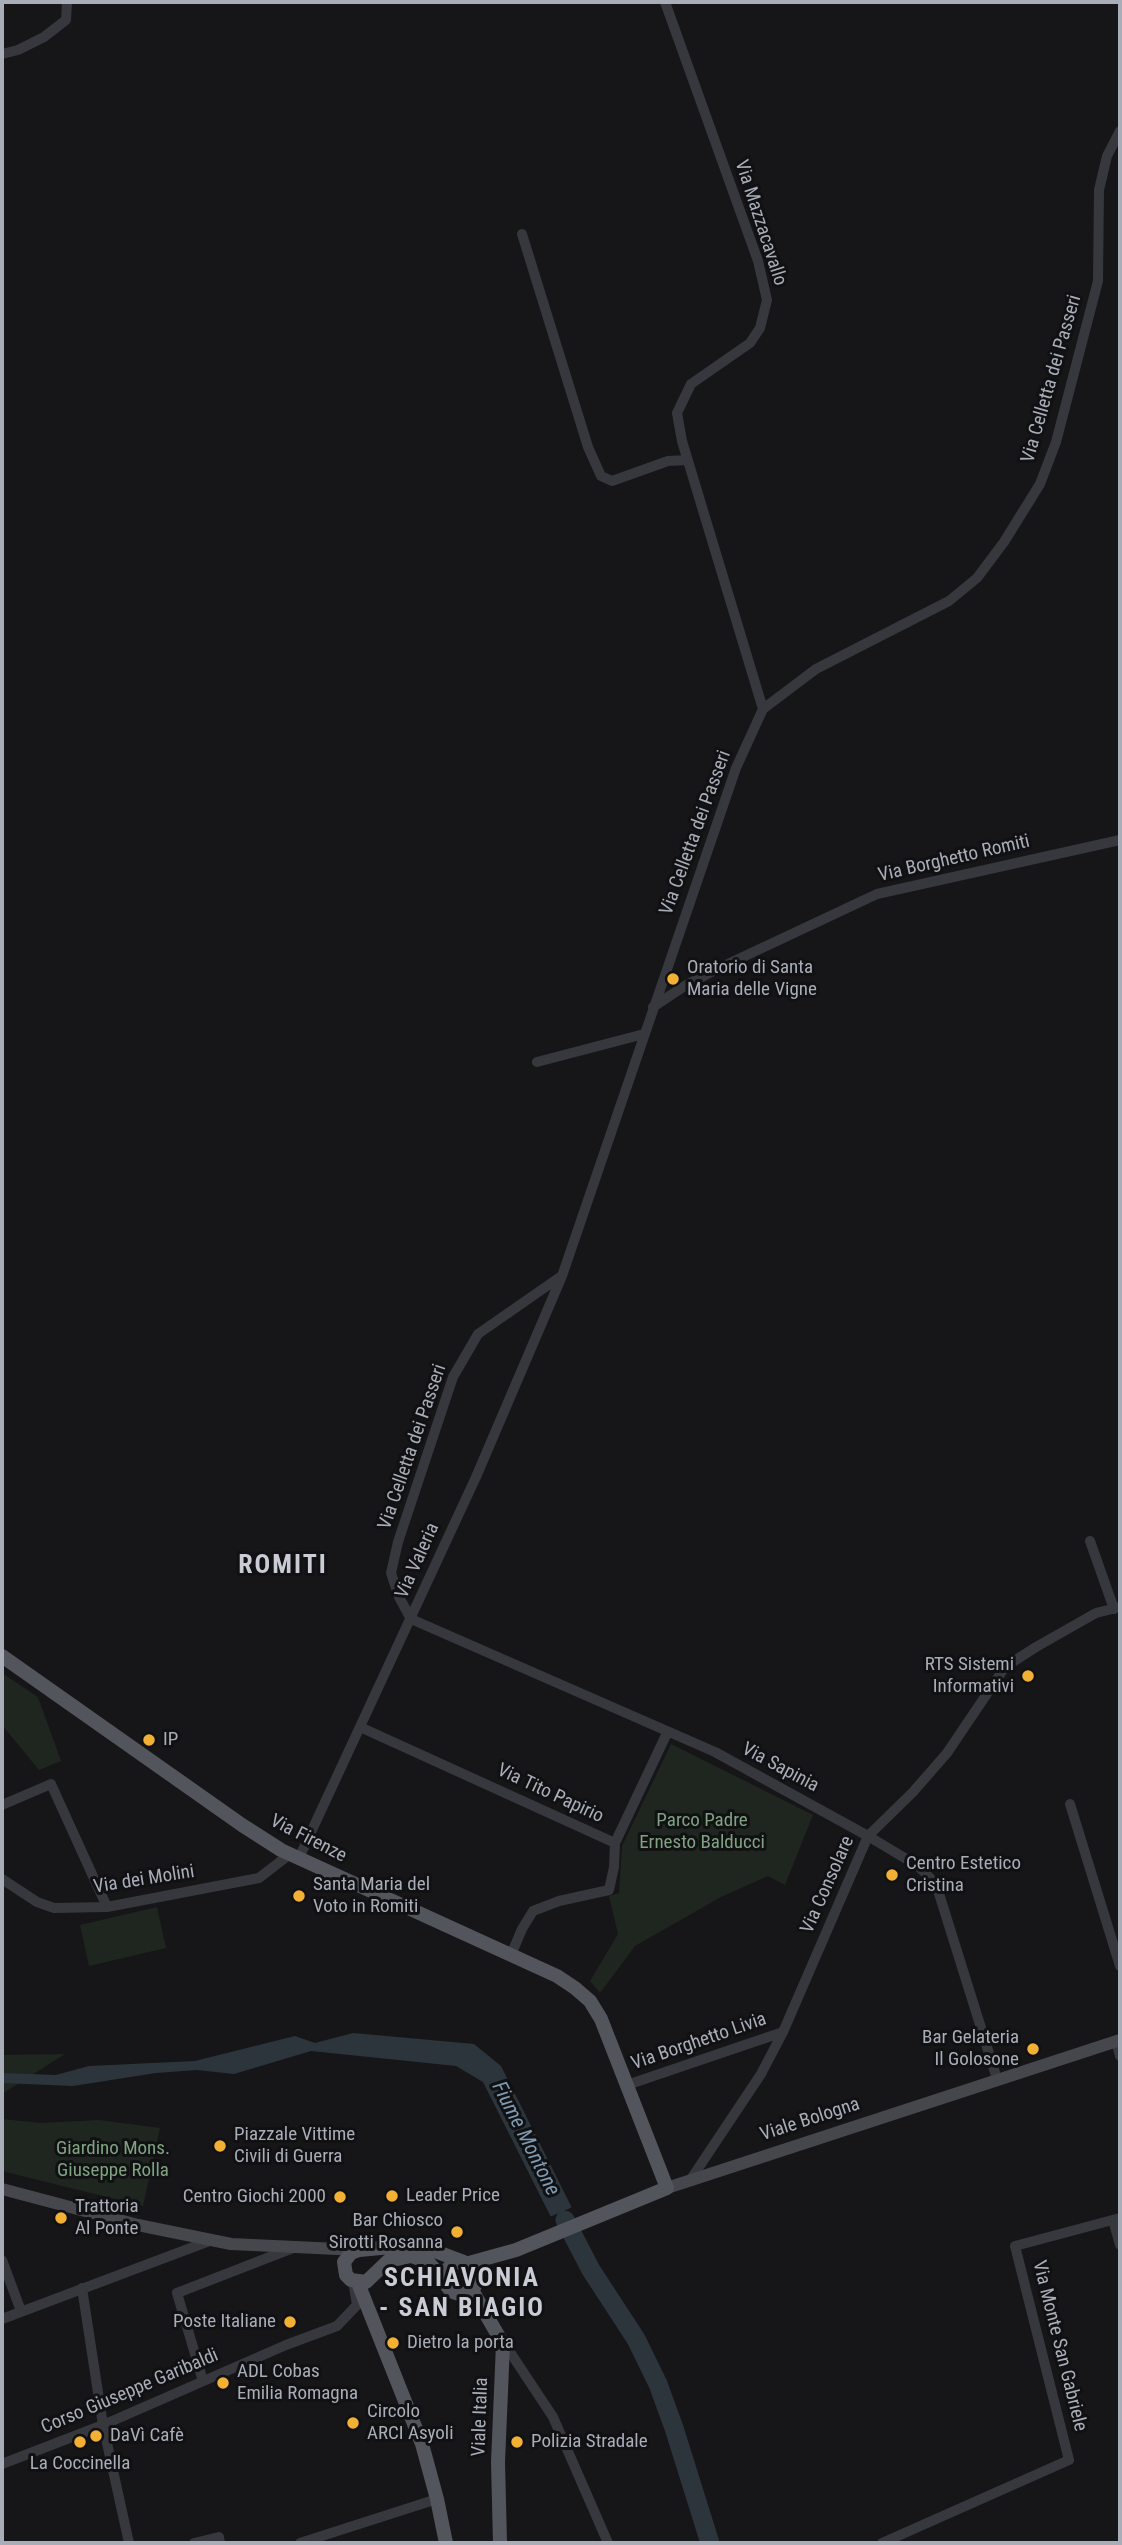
<!DOCTYPE html>
<meta charset="utf-8">
<style>
body{margin:0}
#map{position:relative;width:1122px;height:2545px;overflow:hidden;background:#161618;font-family:"Roboto Condensed",sans-serif}
canvas{display:block}
.frame{position:absolute;inset:0;border:4px solid #a8adb8;pointer-events:none}
</style>
<div id="map">
<canvas width="1122" height="2545"></canvas>
<div class="frame"></div>
</div>
<script>
const c = document.querySelector('canvas').getContext('2d');
c.lineJoin = 'round';
function fill(path, color) {
  c.fillStyle = color;
  c.fill(path, 'evenodd');
}
function poly(rows) {
  const path = new Path2D();
  for (const r of rows) {
    if (r.length === 3) {
      path.moveTo(r[0] + r[2], r[1]);
      path.arc(r[0], r[1], r[2], 0, 2 * Math.PI);
      continue;
    }
    path.moveTo(r[0], r[1]);
    for (let i = 2; i < r.length; i += 2) path.lineTo(r[i], r[i + 1]);
  }
  return path;
}
function stroke(path, color, width, dash) {
  c.strokeStyle = color;
  c.lineWidth = width;
  c.lineCap = dash ? 'butt' : 'round';
  c.setLineDash(dash || []);
  c.stroke(path);
}
function drawText(font, color, halo, rows, align = 'center') {
  c.font = font + ' "Roboto Condensed",sans-serif';
  c.lineWidth = 6;
  c.setLineDash([]);
  c.textBaseline = 'middle';
  c.strokeStyle = halo;
  c.fillStyle = color;
  for (const [text, x, y, turn = 0] of rows) {
    c.save();
    c.translate(x, y);
    c.rotate((+turn || 0) * Math.PI / 180);
    c.textAlign = isNaN(turn) ? turn : align;
    if (halo) c.strokeText(text, 0, 0);
    c.fillText(text, 0, 0);
    c.restore();
  }
}
fill(poly([
 [2,1673,38,1697,61,1761,39,1770,2,1725],
 [671,1744,813,1815,785,1885,768,1876,721,1897,635,1946,600,1993,590,1981,618,1934,609,1896,619,1893,622,1846],
 [157,1907,166,1948,89,1966,80,1925],
 [65,2054,2,2094,2,2055],
 [2,2119,41,2123,99,2120,160,2128,143,2206,2,2171]
]), '#1e261f');
fill(poly([
 [353,2033,474,2044,501,2066,587,2238,566,2247,483,2082,456,2066,311,2051,234,2074,197,2070,156,2073,73,2086,2,2083,2,2073,56,2075,89,2066,195,2061,295,2036,315,2043]
]), '#2c353c');
fill(poly([
 [575,2206,590,2237,563,2249,547,2218]
]), '#161618');
stroke(poly([
 [565,2220,591,2270,636,2339,658,2384,674,2428,710,2543]
]), '#2c353c', 19);
stroke(poly([
 [665,2,758,261,767,300,760,328,750,343,691,384,677,413,682,441,763,709],
 [2,54,18,50,44,37,66,20,67,2],
 [522,234,588,447,601,476,612,481,668,461,687,460],
 [653,1007,683,987,713,971,877,894,1120,840],
 [537,1062,644,1034],
 [560,1277,478,1334,453,1377,398,1542,391,1573,399,1597,411,1619,715,1752,868,1836,918,1866,936,1884,997,2079],
 [1090,1541,1114,1609],
 [360,1727,615,1843,667,1733],
 [1070,1804,1120,1966],
 [2,1805,51,1784,107,1907],
 [299,1858,476,1477,562,1276,736,768,763,709,816,669,949,601,977,578,1004,542,1040,484,1056,442,1098,281,1099,190,1107,156,1120,131],
 [2,1879,37,1902,54,1908,107,1907,259,1878,290,1854],
 [511,1955,522,1929,533,1911,559,1901,609,1890,614,1867,615,1843],
 [1116,2041,1120,2056],
 [627,2085,783,2032],
 [691,2179,761,2074,783,2032,868,1836,913,1792,947,1753,1005,1667,1036,1647,1096,1613,1120,1607],
 [1113,2220,1120,2245],
 [2,2260,21,2311],
 [82,2288,103,2425,129,2543],
 [2,2319,212,2240],
 [504,2343,553,2417,608,2543],
 [203,2381,177,2293,293,2248],
 [2,2464,103,2425,286,2345,337,2326,357,2305,354,2287],
 [194,2543,219,2537,220,2543],
 [300,2543,437,2499],
 [882,2543,1069,2460,1015,2246,1120,2218]
]), '#37383d', 10);
stroke(poly([
 [667,2188,1120,2040],
 [2,2189,138,2225,231,2244,359,2250]
]), '#45474d', 12);
stroke(poly([
 [2,1656,242,1825,281,1850,557,1976,575,1988,590,2001,601,2019,667,2188,516,2250,469,2263],
 [461,2278,16],
 [444,2280,428,2262,411,2256,388,2261,366,2282,351,2280,346,2275,344,2262,351,2253,359,2250,402,2246,424,2247,464,2262],
 [358,2283,422,2444,437,2499,446,2543],
 [472,2290,503,2344,498,2462,500,2543]
]), '#53555c', 14);
for (const [x, y, r, color] of [
 [673,979,7,"#f2b134"],
 [1028,1676,7,"#f2b134"],
 [149,1740,7,"#f2b134"],
 [892,1875,7,"#f2b134"],
 [299,1896,7,"#f2b134"],
 [1033,2049,7,"#f2b134"],
 [220,2146,7,"#f2b134"],
 [392,2196,7,"#f2b134"],
 [340,2197,7,"#f2b134"],
 [61,2218,7,"#f2b134"],
 [457,2232,7,"#f2b134"],
 [290,2322,7,"#f2b134"],
 [393,2343,7,"#f2b134"],
 [223,2383,7,"#f2b134"],
 [353,2423,7,"#f2b134"],
 [96,2436,7,"#f2b134"],
 [80,2442,7,"#f2b134"],
 [517,2442,7,"#f2b134"]
]) {
  const dot = new Path2D();
  dot.arc(x, y, r, 0, 2 * Math.PI);
  c.fillStyle = color;
  c.fill(dot);
  stroke(dot, '#111113', 2.5);
}
drawText('19px', '#a8adb8', '#111113', [
 ["Via Mazzacavallo",760,223,72],
 ["Via Celletta dei Passeri",1052,379,-74],
 ["Via Celletta dei Passeri",696,833,-70],
 ["Via Borghetto Romiti",954,859,-13],
 ["Via Celletta dei Passeri",413,1447,-71],
 ["Via Valeria",418,1561,-66],
 ["Via Sapinia",780,1768,28],
 ["Via Tito Papirio",550,1794,25],
 ["Via Firenze",308,1839,27],
 ["Via dei Molini",144,1880,-9],
 ["Via Consolare",828,1885,-66],
 ["Via Borghetto Livia",699,2042,-19],
 ["Viale Bologna",810,2120,-18],
 ["Via Monte San Gabriele",1059,2346,76],
 ["Corso Giuseppe Garibaldi",130,2392,-23],
 ["Viale Italia",481,2417,-88]
]);
drawText('19px', '#a8adb8', '#111113', [
 ["Oratorio di Santa",687,968],
 ["Maria delle Vigne",687,990],
 ["RTS Sistemi",1014,1665,"right"],
 ["Informativi",1014,1687,"right"],
 ["IP",163,1740],
 ["Centro Estetico",906,1864],
 ["Cristina",906,1886],
 ["Santa Maria del",313,1885],
 ["Voto in Romiti",313,1907],
 ["Bar Gelateria",1019,2038,"right"],
 ["Il Golosone",1019,2060,"right"],
 ["Piazzale Vittime",234,2135],
 ["Civili di Guerra",234,2157],
 ["Leader Price",406,2196],
 ["Centro Giochi 2000",326,2197,"right"],
 ["Trattoria",75,2207],
 ["Al Ponte",75,2229],
 ["Bar Chiosco",443,2221,"right"],
 ["Sirotti Rosanna",443,2243,"right"],
 ["Poste Italiane",276,2322,"right"],
 ["Dietro la porta",407,2343],
 ["ADL Cobas",237,2372],
 ["Emilia Romagna",237,2394],
 ["Circolo",367,2412],
 ["ARCI Asyoli",367,2434],
 ["DaVì Cafè",110,2436],
 ["Polizia Stradale",531,2442],
 ["La Coccinella",80,2464,"center"]
], 'left');
drawText('19px', '#7fa381', '#111113', [
 ["Parco Padre",702,1821],
 ["Ernesto Balducci",702,1843],
 ["Giardino Mons.",113,2149],
 ["Giuseppe Rolla",113,2171]
]);
drawText('italic 21px', '#7f9bb3', '#111113', [
 ["Fiume Montone",525,2139,63]
]);
c.letterSpacing = '2px';
drawText('bold 26px', '#c9ccd4', '#111113', [
 ["ROMITI",283,1566],
 ["SCHIAVONIA",462,2279],
 ["- SAN BIAGIO",462,2309]
]);
c.letterSpacing = '0px';
</script>
